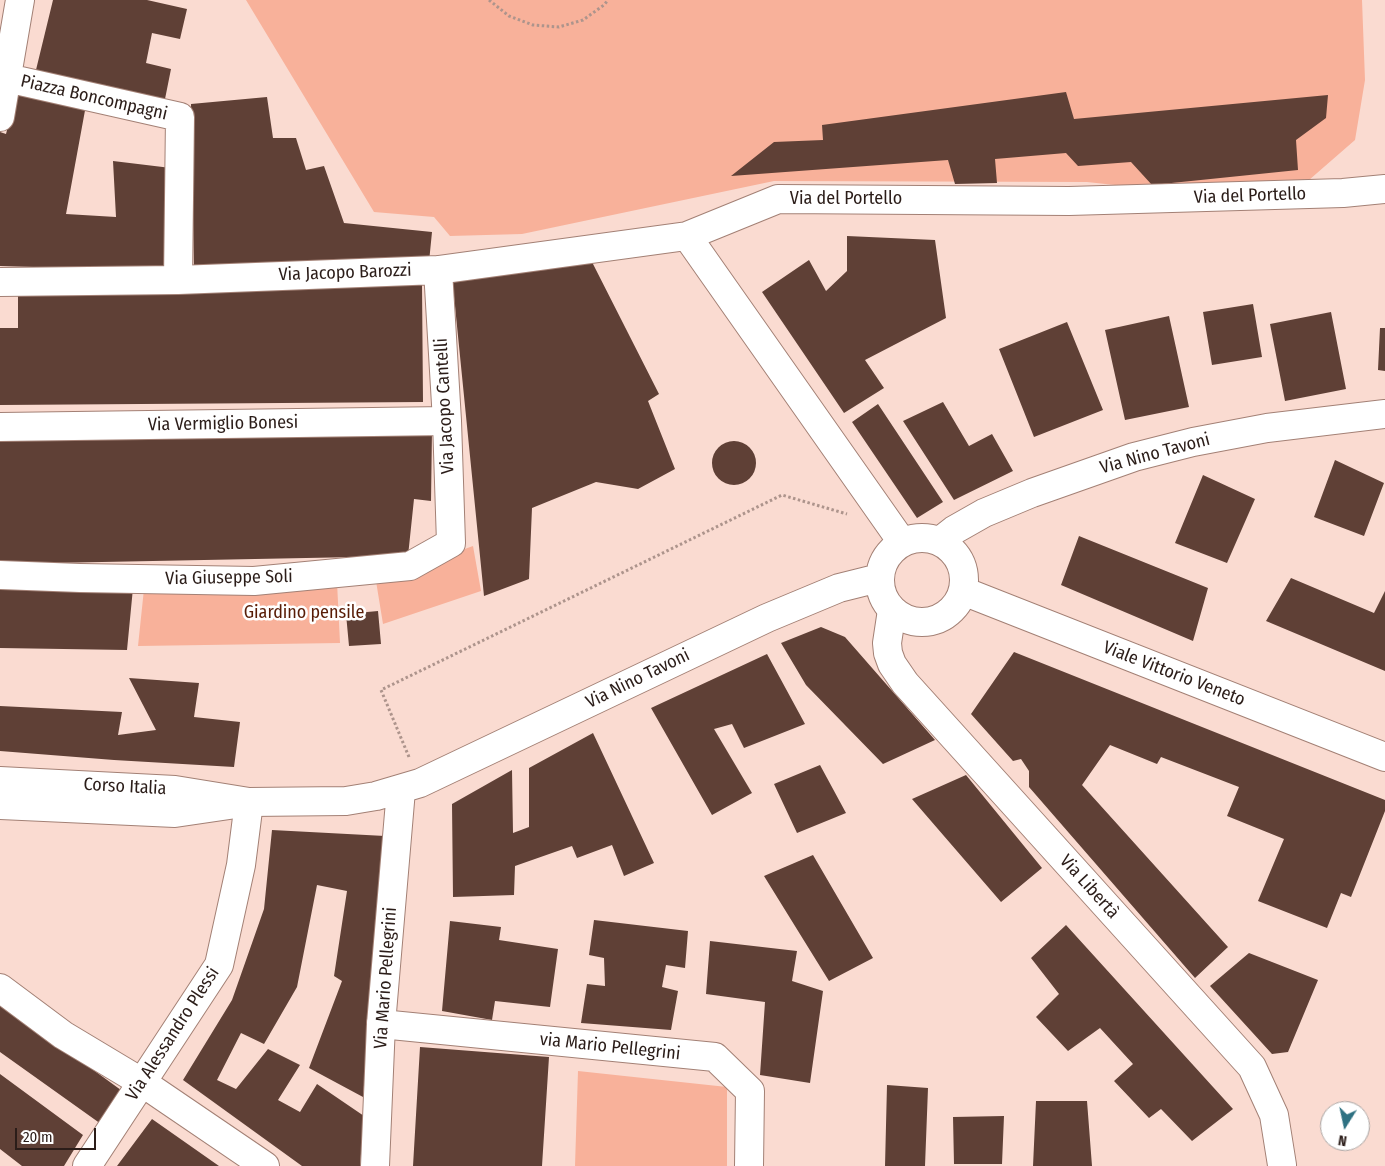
<!DOCTYPE html>
<meta charset="utf-8">
<style>
body{margin:0}
#map{position:relative;width:1385px;height:1166px;overflow:hidden;background:#fadbd1;font-family:"Fira Sans Condensed",sans-serif}
canvas{display:block}
.north{position:absolute;left:1320px;top:1101px;width:50px;height:50px;box-sizing:border-box;background:#fff;border:1px solid #aaa5a3;border-radius:50%;rotate:190deg;font-size:14px;font-weight:700;line-height:20px;text-align:center;color:#2b1d19}
.north::after{content:'';display:block;margin:auto;width:18px;height:22px;background:#2e7182;clip-path:polygon(50% 0,100% 100%,50% 72%,0 100%)}
.scale{position:absolute;left:15px;top:1128px;width:81px;height:22px;box-sizing:border-box;border:2px solid #2b1d19;border-top:0;padding-left:6px;font-size:15px;line-height:18px;white-space:nowrap;color:#2b1d19;-webkit-text-stroke:4px #fff;paint-order:stroke}
</style>
<div id="map">
<canvas width="1385" height="1166"></canvas>
<div class="north">N</div>
<div class="scale">20 m</div>
</div>
<script>
const c = document.querySelector('canvas').getContext('2d');
c.lineJoin = 'round';
function fill(path, color) {
  c.fillStyle = color;
  c.fill(path, 'evenodd');
}
function poly(rows) {
  const path = new Path2D();
  for (const r of rows) {
    if (r.length === 3) {
      path.moveTo(r[0] + r[2], r[1]);
      path.arc(r[0], r[1], r[2], 0, 2 * Math.PI);
      continue;
    }
    path.moveTo(r[0], r[1]);
    for (let i = 2; i < r.length; i += 2) path.lineTo(r[i], r[i + 1]);
  }
  return path;
}
function stroke(path, color, width, dash) {
  c.strokeStyle = color;
  c.lineWidth = width;
  c.lineCap = dash ? 'butt' : 'round';
  c.setLineDash(dash || []);
  c.stroke(path);
}
function drawText(font, color, halo, rows, align = 'center') {
  c.font = font + ' "Fira Sans Condensed",sans-serif';
  c.lineWidth = 5;
  c.setLineDash([]);
  c.textBaseline = 'middle';
  c.strokeStyle = halo;
  c.fillStyle = color;
  for (const [text, x, y, turn = 0] of rows) {
    c.save();
    c.translate(x, y);
    c.rotate((+turn || 0) * Math.PI / 180);
    c.textAlign = isNaN(turn) ? turn : align;
    if (halo) c.strokeText(text, 0, 0);
    c.fillText(text, 0, 0);
    c.restore();
  }
}
fill(poly([
 [246,0,1362,0,1365,80,1355,140,1309,180,1152,189,1087,182,774,181,522,234,450,236,434,217,374,212],
 [473,546,481,591,383,624,376,581],
 [337,582,340,643,138,646,144,589],
 [578,1071,727,1087,727,1166,575,1166]
]), '#f8b19a');
fill(poly([
 [53,0,147,0,187,9,180,39,152,33,146,63,171,69,164,104,35,74],
 [1066,92,1074,119,1328,95,1326,118,1296,140,1298,170,1152,185,1131,162,1078,166,1066,153,995,159,997,183,955,184,948,160,731,176,774,142,823,140,822,125],
 [16,95,86,105,66,214,116,217,113,161,171,168,168,271,0,266,0,132,6,134],
 [267,97,273,138,296,138,306,170,324,166,344,223,432,232,429,262,194,271,191,104],
 [847,236,935,240,946,318,865,360,884,388,844,413,762,292,809,260,826,291,847,271],
 [592,262,659,394,648,401,675,469,638,489,596,482,532,508,529,579,484,596,452,276],
 [422,284,423,402,0,405,0,328,18,328,18,287],
 [1253,304,1262,357,1212,365,1203,312],
 [1331,312,1346,389,1285,401,1270,324],
 [1169,316,1189,407,1125,420,1105,330],
 [1067,322,1103,410,1034,437,999,349],
 [1380,328,1385,328,1385,371,1378,370],
 [943,402,969,446,992,434,1013,471,954,500,903,421],
 [878,404,943,502,917,518,852,422],
 [432,430,431,501,414,499,408,556,0,564,0,440],
 [734,463,22],
 [1335,460,1384,483,1364,536,1314,517],
 [1203,475,1255,499,1227,563,1175,543],
 [1079,536,1208,588,1193,641,1061,585],
 [1291,578,1374,613,1385,591,1385,671,1266,621],
 [0,584,133,588,127,650,0,648],
 [378,611,381,644,349,646,346,614],
 [821,627,845,637,935,740,883,764,806,685,781,643],
 [1014,652,1385,800,1385,811,1351,897,1341,893,1327,928,1258,901,1284,839,1227,816,1239,787,1161,757,1157,764,1110,745,1082,785,1228,947,1195,978,1029,787,1029,771,1021,759,1013,761,971,714],
 [767,654,805,724,744,748,732,724,714,729,752,793,712,815,651,708],
 [129,678,199,683,194,717,240,722,234,767,114,760,0,751,0,706,122,712,118,735,156,730],
 [593,733,654,863,624,876,612,845,577,858,572,846,515,866,514,895,453,897,452,804,512,770,513,833,529,827,529,768],
 [820,765,846,813,797,833,774,784],
 [966,775,1042,868,1001,902,912,799],
 [272,830,385,836,363,1097,309,1068,342,981,334,976,347,891,317,885,297,987,264,1044,241,1033,217,1080,236,1089,268,1049,300,1065,278,1100,300,1112,317,1084,364,1116,360,1166,302,1166,183,1080,232,1000,264,909],
 [813,855,873,958,829,981,764,876],
 [594,920,688,931,685,968,666,965,662,987,678,991,671,1030,581,1023,587,984,605,986,604,958,589,955],
 [450,921,501,927,499,940,558,949,550,1007,495,1001,492,1020,442,1011],
 [1066,925,1233,1109,1192,1141,1161,1109,1149,1118,1114,1081,1133,1064,1100,1028,1068,1051,1036,1017,1059,994,1031,958],
 [710,941,797,951,792,981,823,991,810,1083,760,1075,765,1002,706,994],
 [1249,953,1318,980,1288,1052,1272,1054,1210,986],
 [0,1002,125,1093,101,1124,0,1052],
 [420,1047,549,1057,542,1166,413,1166],
 [0,1074,83,1135,64,1166,22,1166,0,1149],
 [887,1085,928,1088,925,1166,885,1166],
 [1036,1101,1087,1101,1092,1166,1033,1166],
 [1004,1116,1002,1164,954,1164,953,1117],
 [152,1119,219,1166,117,1166]
]), '#5f4036');
const street = poly([
 [7,78,180,117,178,280],
 [0,117,20,0],
 [687,236,902,542],
 [0,282,178,280,438,270,687,236,778,199,1069,201,1343,193,1385,189],
 [0,427,447,421],
 [0,575,80,578,254,581,410,566,451,543,447,421,438,270],
 [963,591,1385,757],
 [892,610,887,643,888,653,892,664,905,683,1252,1067,1274,1115,1282,1165],
 [0,805,175,813,243,803],
 [0,988,63,1035,143,1083,265,1166],
 [381,1024,715,1057,750,1091,749,1166]
]);
const secondary = poly([
 [922,580,42],
 [940,541,954,530,984,513,1032,493,1134,457,1193,442,1267,428,1385,414],
 [249,802,346,801,376,796,420,783,767,618,839,588,879,578],
 [375,1166,381,1024,401,790]
]);
const primary = poly([
 [0,781,175,790,249,802,241,865,219,965,87,1166]
]);
stroke(street, '#a38075', 30);
stroke(secondary, '#a38075', 30);
stroke(primary, '#a38075', 30);
stroke(poly([
 [489,0,509,16,533,25,559,27,583,20,604,5,608,0],
 [409,757,381,690,782,495,847,514]
]), '#ad948c', 3, [2.5, 2.5]);
stroke(street, '#fff', 28);
stroke(secondary, '#fff', 28);
stroke(primary, '#fff', 28);
drawText('18px', '#2b1d19', '#fff', [
 ["Piazza Boncompagni",94,98,13],
 ["Via del Portello",1250,196,-2],
 ["Via del Portello",846,199],
 ["Via Jacopo Barozzi",345,273,-2],
 ["Via Jacopo Cantelli",445,406,-93],
 ["Via Vermiglio Bonesi",223,424,-1],
 ["Via Nino Tavoni",1155,454,-15],
 ["Via Giuseppe Soli",229,578,-1],
 ["Viale Vittorio Veneto",1174,674,21],
 ["Via Nino Tavoni",638,679,-26],
 ["Corso Italia",125,787,3],
 ["Via Libertà",1089,887,48],
 ["Via Mario Pellegrini",386,978,-86],
 ["Via Alessandro Plessi",173,1034,-57],
 ["via Mario Pellegrini",610,1047,6]
]);
drawText('18px', '#581c06', '#fff', [
 ["Giardino pensile",304,613]
]);
</script>
